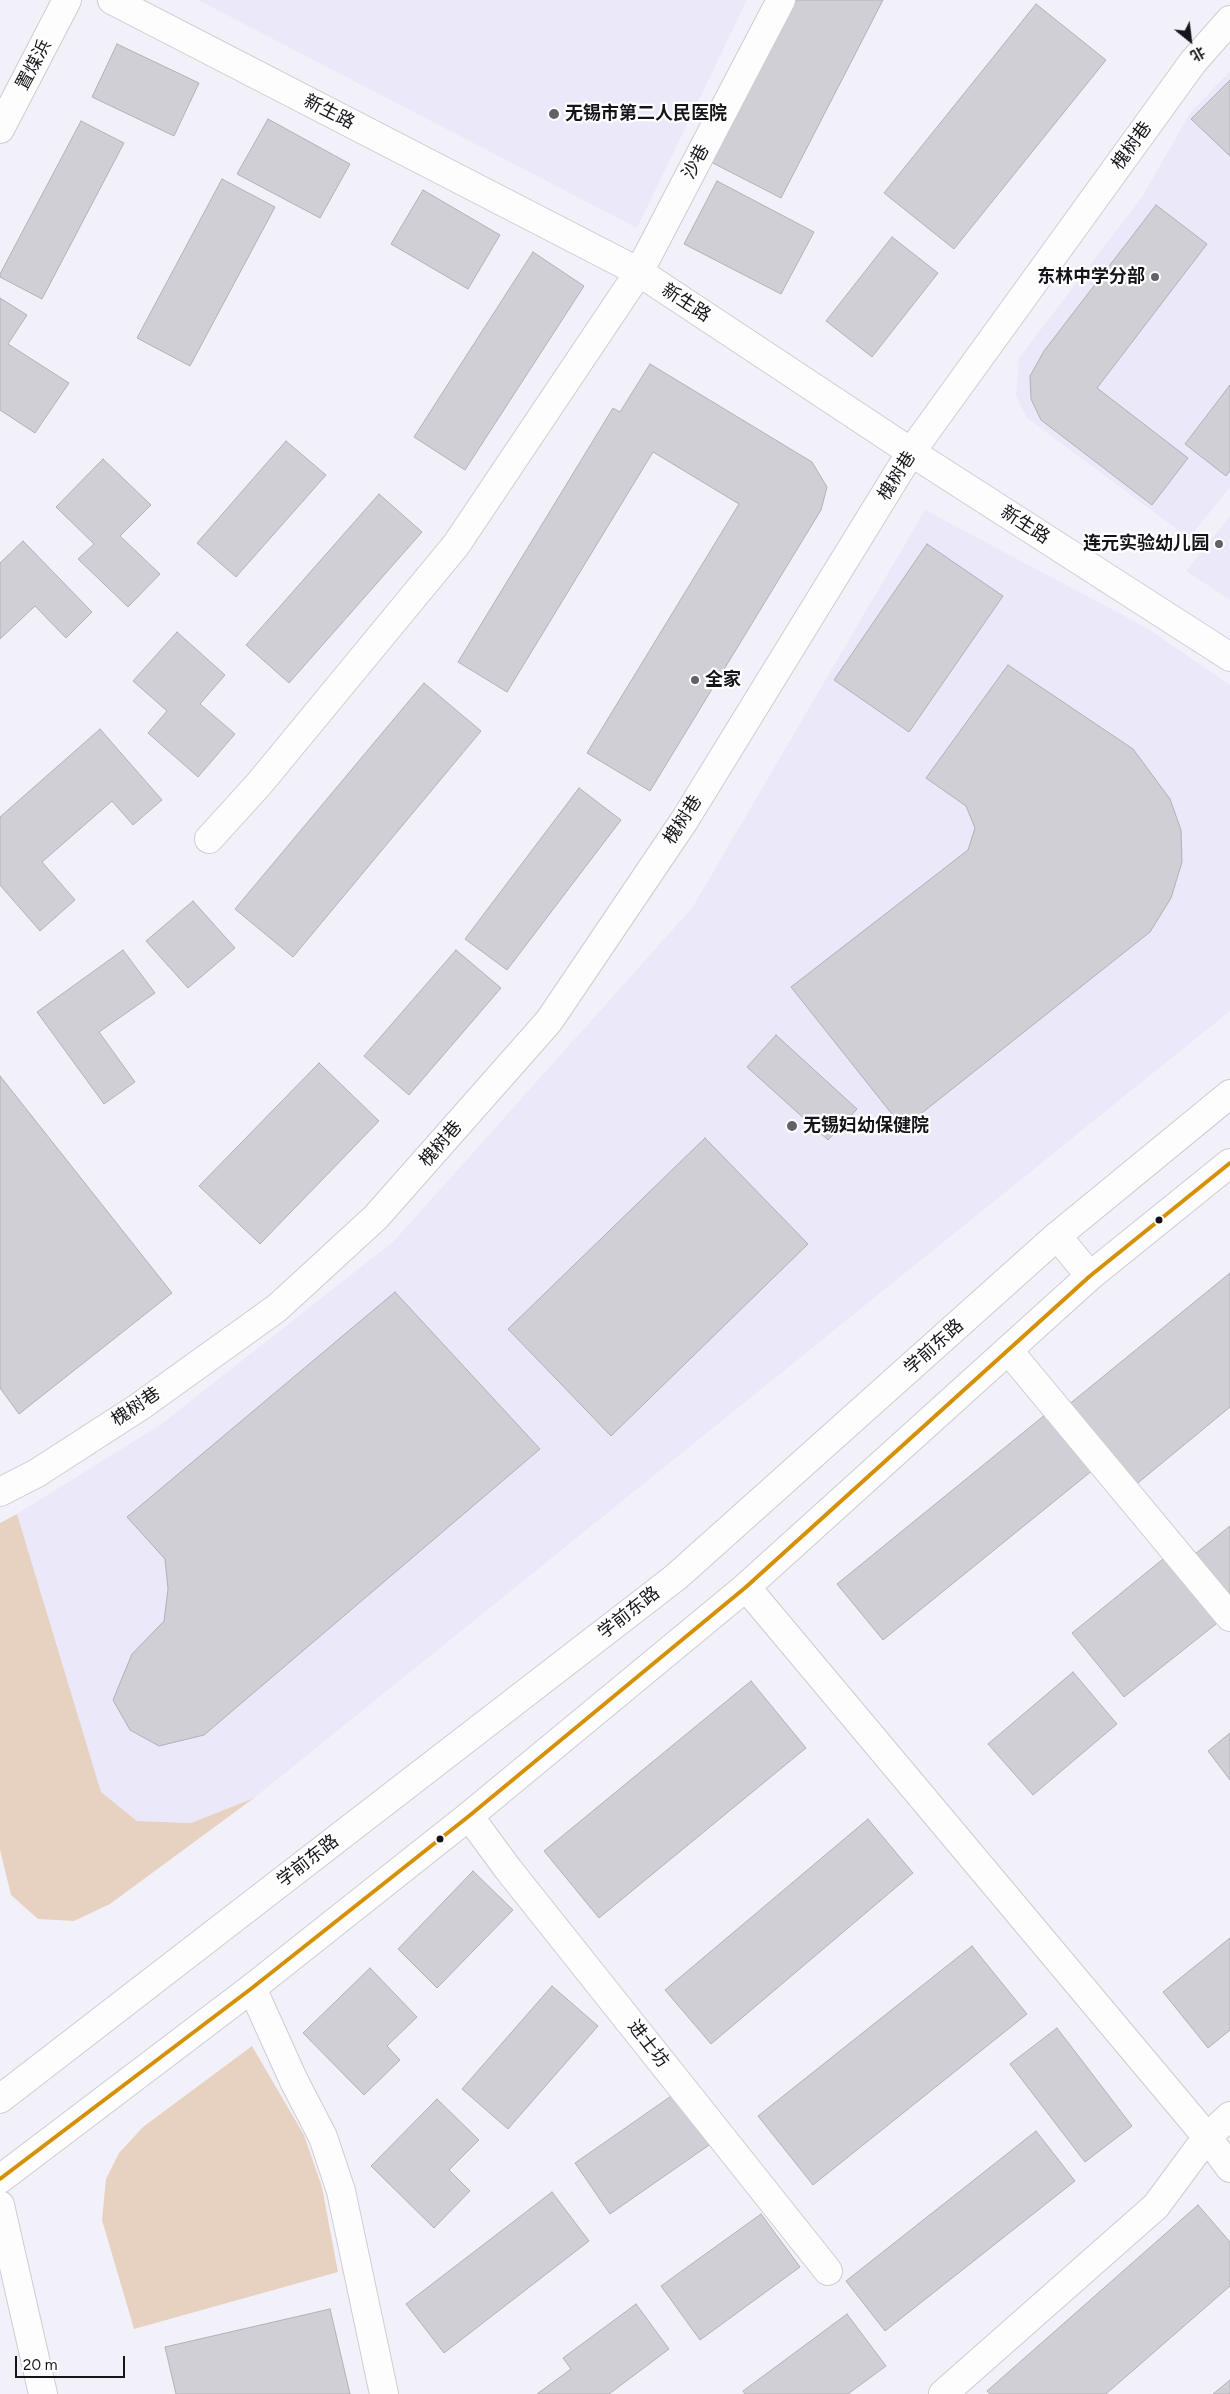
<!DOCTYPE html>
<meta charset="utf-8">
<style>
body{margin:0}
#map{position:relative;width:1230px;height:2394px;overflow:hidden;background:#f2f1fa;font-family:Figtree,"Noto Sans SC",sans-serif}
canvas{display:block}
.north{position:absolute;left:1165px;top:15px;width:50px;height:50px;-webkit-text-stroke:4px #fff;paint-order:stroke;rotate:151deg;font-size:14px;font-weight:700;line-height:20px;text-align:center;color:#15141a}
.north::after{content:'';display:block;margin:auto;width:18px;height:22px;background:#15141a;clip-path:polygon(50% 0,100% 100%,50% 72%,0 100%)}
.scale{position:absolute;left:15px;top:2356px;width:110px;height:22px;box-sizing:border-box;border:2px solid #15141a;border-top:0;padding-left:6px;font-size:15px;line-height:18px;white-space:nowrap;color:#15141a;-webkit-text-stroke:4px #fff;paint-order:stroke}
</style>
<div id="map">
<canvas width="1230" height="2394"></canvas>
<div class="north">北</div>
<div class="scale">20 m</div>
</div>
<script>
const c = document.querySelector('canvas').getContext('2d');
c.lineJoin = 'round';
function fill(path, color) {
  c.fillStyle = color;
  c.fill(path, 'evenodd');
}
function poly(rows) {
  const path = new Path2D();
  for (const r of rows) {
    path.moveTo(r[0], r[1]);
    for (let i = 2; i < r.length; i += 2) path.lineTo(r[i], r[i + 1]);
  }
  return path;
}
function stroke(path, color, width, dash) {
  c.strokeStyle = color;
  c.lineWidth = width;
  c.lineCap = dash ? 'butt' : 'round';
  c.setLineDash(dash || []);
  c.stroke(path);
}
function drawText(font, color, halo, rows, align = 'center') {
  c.font = font + ' Figtree,"Noto Sans SC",sans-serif';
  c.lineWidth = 4.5;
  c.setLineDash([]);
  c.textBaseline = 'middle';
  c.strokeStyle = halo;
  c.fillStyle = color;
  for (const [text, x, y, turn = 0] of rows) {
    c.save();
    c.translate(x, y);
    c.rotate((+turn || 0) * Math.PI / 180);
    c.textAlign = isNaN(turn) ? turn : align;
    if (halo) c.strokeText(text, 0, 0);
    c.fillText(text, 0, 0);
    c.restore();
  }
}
fill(poly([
 [198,0,747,0,637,228],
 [1230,71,1230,487,1189,538,1027,418,1016,396,1019,358,1142,197,1190,113],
 [925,510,1147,628,1230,685,1230,1011,254,1798,191,1823,137,1821,101,1792,17,1514,160,1425,394,1241,692,908],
 [1230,516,1230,600,1186,571]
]), '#eae8f9');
fill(poly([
 [17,1514,101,1792,137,1821,191,1823,254,1798,110,1904,74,1921,38,1919,11,1895,0,1850,0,1523],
 [252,2046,304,2135,322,2187,338,2272,134,2329,102,2220,106,2179,119,2153,143,2127]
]), '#e7d2c1');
const building = poly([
 [790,0,883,0,781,198,707,160,790,0],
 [1036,4,1106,60,954,249,884,193,1036,4],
 [117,44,199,83,174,136,92,97,117,44],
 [1230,80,1230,156,1191,119,1230,80],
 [268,119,350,164,320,218,237,174,268,119],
 [81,121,124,143,42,299,0,277,0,274,81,121],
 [222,179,275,207,190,366,137,338,222,179],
 [717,181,814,232,781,294,684,244,717,181],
 [423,190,500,235,468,289,391,244,423,190],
 [1156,205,1207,244,1097,388,1188,458,1152,505,1041,420,1031,399,1030,376,1044,351,1156,205],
 [892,237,938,273,872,357,826,321,892,237],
 [533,252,584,286,465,470,414,437,533,252],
 [0,298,27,315,8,344,69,383,35,433,0,410,0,298],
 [650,364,812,462,827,487,821,510,650,791,587,753,739,504,653,452,507,692,458,662,613,408,620,412,650,364],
 [1230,385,1230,471,1226,476,1185,444,1230,385],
 [286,441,326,475,236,577,197,543,286,441],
 [103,459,151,505,120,536,160,574,128,607,78,559,94,544,56,507,103,459],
 [379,494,422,532,289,683,246,645,379,494],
 [23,541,92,612,66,638,35,606,0,639,0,563,23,541],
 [927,544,1003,596,909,732,834,680,927,544],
 [177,632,225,675,200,704,235,734,198,777,148,733,167,711,133,681,177,632],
 [1008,665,1133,749,1170,799,1181,830,1182,862,1171,898,1150,932,903,1128,791,987,968,850,975,828,966,806,926,778,1008,665],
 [424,683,481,731,293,957,235,909,424,683],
 [100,729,162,800,133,825,112,801,42,862,75,900,40,931,0,885,0,817,100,729],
 [579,788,621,820,507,970,465,939,579,788],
 [193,901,235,948,188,988,146,941,193,901],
 [123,950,155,993,99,1032,135,1082,104,1104,37,1012,123,950],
 [456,950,501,988,409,1095,364,1056,456,950],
 [776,1035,857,1109,828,1140,747,1067,776,1035],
 [319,1063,379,1121,260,1244,199,1186,319,1063],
 [0,1076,172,1293,19,1414,0,1388,0,1076],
 [705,1138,808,1244,611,1436,508,1329,705,1138],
 [1230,1273,1230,1407,1133,1487,1067,1406,1230,1273],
 [395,1292,540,1449,204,1735,159,1746,130,1730,113,1700,132,1654,164,1621,168,1589,165,1559,127,1517,395,1292],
 [1046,1414,1093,1470,883,1640,837,1584,1046,1414],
 [1230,1526,1230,1608,1190,1558,1230,1526],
 [1168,1555,1221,1620,1124,1697,1072,1633,1168,1555],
 [1073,1672,1117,1724,1033,1795,988,1744,1073,1672],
 [751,1681,806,1748,599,1918,544,1851,751,1681],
 [1230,1733,1230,1780,1208,1751,1230,1733],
 [868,1819,913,1873,711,2044,665,1990,868,1819],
 [473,1871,513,1910,437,1988,398,1949,473,1871],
 [1230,1938,1230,2030,1208,2048,1163,1992,1230,1938],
 [972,1946,1027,2014,813,2185,758,2116,972,1946],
 [370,1968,417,2017,387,2046,400,2060,364,2095,303,2033,370,1968],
 [552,1986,598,2026,508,2129,462,2089,552,1986],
 [1057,2028,1132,2126,1085,2162,1010,2064,1057,2028],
 [677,2092,712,2143,610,2214,575,2163,677,2092],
 [437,2099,479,2140,449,2170,470,2191,434,2228,371,2166,437,2099],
 [1036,2131,1075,2181,885,2331,846,2281,1036,2131],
 [552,2192,589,2241,444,2353,406,2304,552,2192],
 [1198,2205,1230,2242,1230,2286,1106,2394,990,2394,987,2391,1198,2205],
 [761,2214,800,2267,700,2340,661,2286,761,2214],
 [636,2304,669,2349,609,2394,537,2394,571,2369,563,2358,636,2304],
 [330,2309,350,2394,176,2394,165,2347,330,2309],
 [847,2314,886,2366,848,2394,745,2394,743,2391,847,2314],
 [1230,2380,1230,2394,1213,2394,1230,2380]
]);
fill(building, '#d0cfd6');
stroke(building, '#b1b1b7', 1);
const minor = poly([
 [112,0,639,272,911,452,1230,657],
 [0,129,67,0],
 [209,839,259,784,456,545,639,272,781,0],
 [1057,1236,1090,1276],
 [1008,1350,1230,1617],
 [0,1492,37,1473,139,1407,277,1308,376,1217,549,1021,684,821,911,452,1193,62,1230,20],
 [746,1587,1207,2137,1230,2168],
 [469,1816,508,1869,828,2271],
 [252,1988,294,2081,323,2137,341,2191,384,2394],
 [943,2394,1156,2206,1207,2137,1230,2116]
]);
const major = poly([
 [0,2099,676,1577,1057,1236,1230,1094],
 [0,2179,252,1988,469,1816,746,1587,1090,1276,1230,1163],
 [0,2205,43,2394]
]);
stroke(minor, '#cdccd3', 30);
stroke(major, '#cdccd3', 30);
stroke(minor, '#fdfdfe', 28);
stroke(major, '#fdfdfe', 28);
stroke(poly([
 [0,2179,252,1988,469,1816,746,1587,1090,1276,1230,1163]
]), '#d59004', 4);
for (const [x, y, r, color] of [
 [554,114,6,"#626168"],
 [1155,277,5,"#626168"],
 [1219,544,5,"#626168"],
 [695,680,5,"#626168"],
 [792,1126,6,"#626168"],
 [1159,1220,4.5,"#15141a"],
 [440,1839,4.5,"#15141a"]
]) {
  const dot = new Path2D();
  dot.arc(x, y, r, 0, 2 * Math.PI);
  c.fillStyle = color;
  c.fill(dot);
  stroke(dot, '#fff', 2);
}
drawText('18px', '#15141a', '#fff', [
 ["置煤浜",34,65,-62],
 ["新生路",329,112,27],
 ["槐树巷",1132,146,-54],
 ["沙巷",696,162,-62],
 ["新生路",686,303,33],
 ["槐树巷",897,476,-58],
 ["新生路",1025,525,33],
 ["槐树巷",683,820,-57],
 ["槐树巷",441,1144,-49],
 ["学前东路",934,1347,-42],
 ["槐树巷",136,1407,-34],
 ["学前东路",629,1613,-38],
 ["学前东路",308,1861,-38],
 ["进士坊",648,2044,52]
]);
drawText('bold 18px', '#15141a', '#fff', [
 ["无锡市第二人民医院",565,114],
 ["东林中学分部",1145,277,"right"],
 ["连元实验幼儿园",1209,544,"right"],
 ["全家",705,680],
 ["无锡妇幼保健院",803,1126]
], 'left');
</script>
